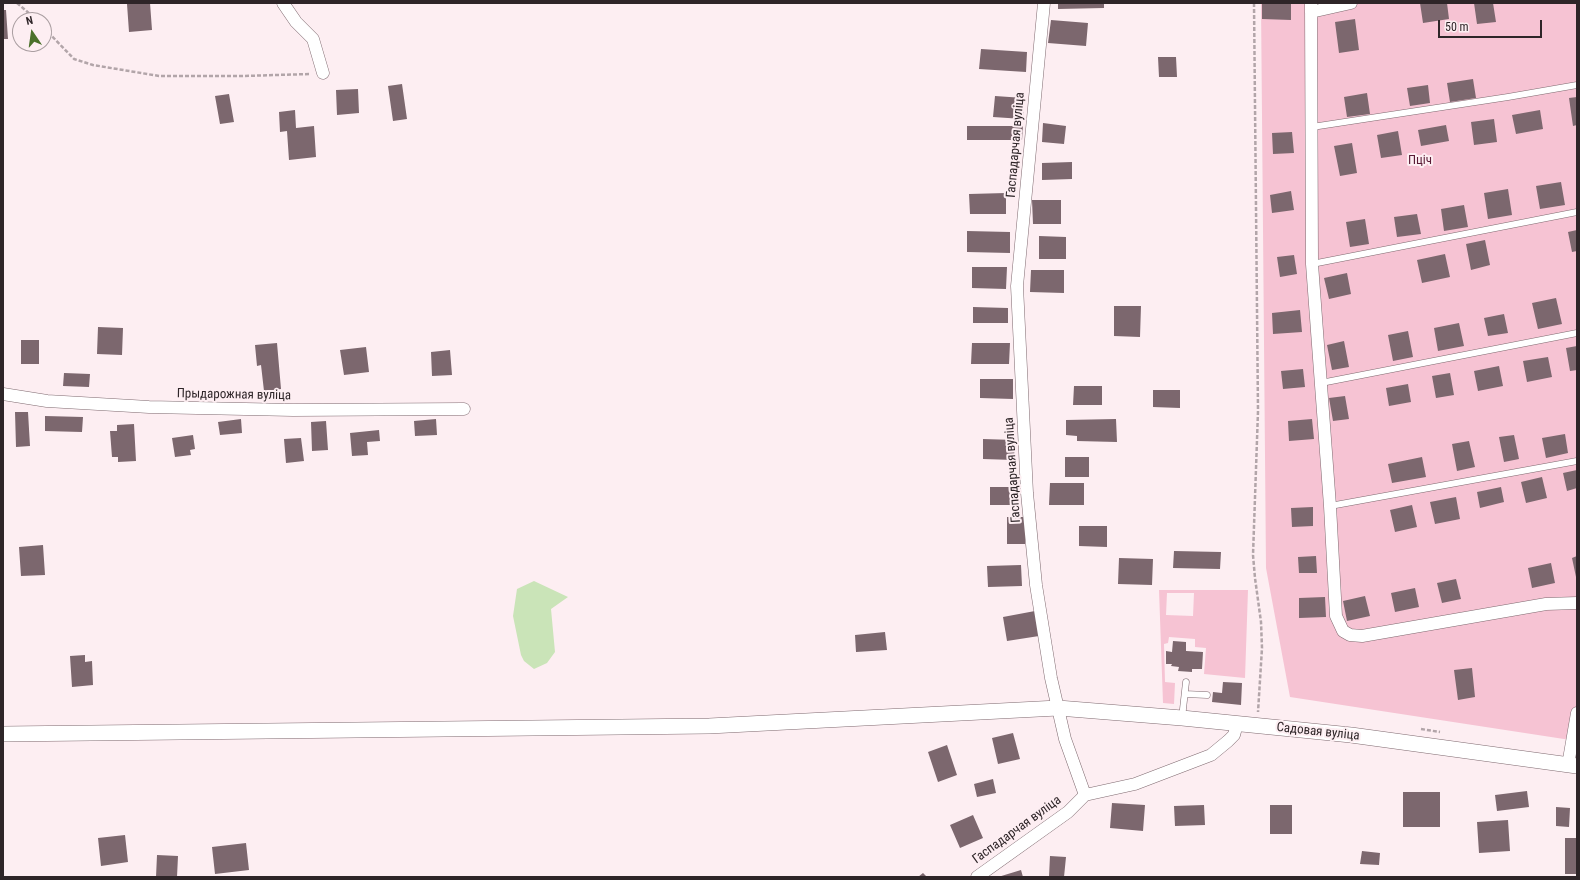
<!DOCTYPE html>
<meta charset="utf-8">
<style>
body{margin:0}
#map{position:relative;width:1580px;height:880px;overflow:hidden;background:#fdeef2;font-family:"Roboto Condensed",sans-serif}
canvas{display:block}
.frame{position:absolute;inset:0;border:4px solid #2e2528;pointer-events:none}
.north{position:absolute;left:12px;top:12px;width:40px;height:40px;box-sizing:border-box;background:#fdeef2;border:1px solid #aa9ea1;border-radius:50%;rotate:347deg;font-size:11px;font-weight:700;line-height:16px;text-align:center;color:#2e2528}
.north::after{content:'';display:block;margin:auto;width:14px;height:18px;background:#4b712b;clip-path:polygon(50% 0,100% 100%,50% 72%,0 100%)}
.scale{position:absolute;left:1438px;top:20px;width:104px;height:18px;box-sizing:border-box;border:2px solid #2e2528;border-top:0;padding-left:5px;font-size:12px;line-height:14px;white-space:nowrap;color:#2e2528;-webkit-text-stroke:3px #fdeef2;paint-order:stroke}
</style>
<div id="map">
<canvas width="1580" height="880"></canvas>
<div class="frame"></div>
<div class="north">N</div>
<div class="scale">50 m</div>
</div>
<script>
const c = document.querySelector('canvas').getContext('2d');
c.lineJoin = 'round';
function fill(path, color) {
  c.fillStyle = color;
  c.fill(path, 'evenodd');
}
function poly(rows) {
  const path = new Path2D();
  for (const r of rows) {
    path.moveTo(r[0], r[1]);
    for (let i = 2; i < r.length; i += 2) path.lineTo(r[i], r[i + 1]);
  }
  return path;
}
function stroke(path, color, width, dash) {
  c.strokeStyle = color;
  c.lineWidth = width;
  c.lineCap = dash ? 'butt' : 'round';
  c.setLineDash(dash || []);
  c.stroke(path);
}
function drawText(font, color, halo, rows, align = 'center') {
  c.font = font + ' "Roboto Condensed",sans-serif';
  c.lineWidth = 4;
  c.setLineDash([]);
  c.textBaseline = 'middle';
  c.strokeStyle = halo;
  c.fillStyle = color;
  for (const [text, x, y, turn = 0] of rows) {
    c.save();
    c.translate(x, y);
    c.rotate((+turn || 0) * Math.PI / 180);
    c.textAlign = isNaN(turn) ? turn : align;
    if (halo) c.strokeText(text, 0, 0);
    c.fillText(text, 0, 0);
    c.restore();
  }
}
fill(poly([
 [1261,3,1577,3,1577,741,1290,697,1266,568],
 [1159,590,1248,590,1245,678,1204,674,1206,648,1195,647,1195,639,1169,637,1168,643,1164,644,1165,682,1175,683,1174,704,1163,703],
 [1167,593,1194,593,1193,616,1166,615]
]), '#f6c3d3');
fill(poly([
 [534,581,568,597,551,609,555,652,547,663,534,669,524,661,521,655,513,616,517,589]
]), '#cae4b8');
fill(poly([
 [150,3,152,30,129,32,127,4],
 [1058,3,1104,3,1104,8,1058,9],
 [1262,3,1291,3,1291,20,1262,19],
 [1420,3,1447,3,1449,19,1423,23],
 [1474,3,1493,3,1496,22,1477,24],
 [3,10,6,10,8,39,3,39],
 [1355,19,1359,50,1339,53,1335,22],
 [1051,20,1088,23,1086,46,1048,43],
 [981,49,1027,52,1026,72,979,69],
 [1158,57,1176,57,1177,77,1159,77],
 [1473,79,1476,98,1450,102,1447,83],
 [402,84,407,119,393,121,388,86],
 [1428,85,1430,103,1410,106,1407,88],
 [358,89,359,113,337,115,336,90],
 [1367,93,1370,114,1347,117,1344,97],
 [229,94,234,122,220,124,215,96],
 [995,96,1024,98,1023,119,993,117],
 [1577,97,1577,125,1573,126,1569,98],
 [295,110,296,128,314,126,316,157,289,160,287,131,280,132,279,112],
 [1540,110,1543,129,1516,134,1512,115],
 [1494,119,1497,142,1474,145,1471,122],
 [1043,123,1066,126,1064,144,1042,142],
 [1446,125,1449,141,1421,146,1418,130],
 [967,126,1023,126,1022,140,967,140],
 [1398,131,1402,155,1381,158,1377,135],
 [1292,132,1294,153,1273,154,1272,133],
 [1352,143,1357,173,1340,176,1334,146],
 [1072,162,1072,179,1042,180,1042,163],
 [1561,182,1565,205,1540,209,1536,186],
 [1508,189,1512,215,1488,219,1484,193],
 [1291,191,1294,210,1272,213,1270,195],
 [1006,193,1006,214,970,214,969,194],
 [1032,200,1061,200,1061,224,1033,224],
 [1464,205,1468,227,1444,231,1441,209],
 [1417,214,1421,234,1397,237,1394,217],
 [1365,219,1369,244,1350,247,1346,222],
 [1577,230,1577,251,1572,252,1568,232],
 [967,231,1010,232,1010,253,967,252],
 [1039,236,1066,237,1066,259,1039,259],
 [1485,240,1490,265,1471,270,1466,244],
 [1445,254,1450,277,1422,283,1417,260],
 [1294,255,1297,274,1280,277,1277,257],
 [972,267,1007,267,1006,289,972,288],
 [1031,270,1064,270,1064,293,1030,292],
 [1347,273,1351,294,1329,299,1324,278],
 [1556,298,1562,324,1538,329,1532,303],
 [1114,306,1141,306,1140,337,1114,336],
 [973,307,1008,308,1008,323,973,323],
 [1300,310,1302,332,1273,334,1272,313],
 [1504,314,1508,333,1488,336,1484,318],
 [1459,323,1464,346,1438,351,1434,328],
 [98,327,123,328,122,355,97,354],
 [1408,331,1413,357,1393,361,1388,335],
 [21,340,39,340,39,364,21,364],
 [1344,341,1349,367,1332,370,1327,345],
 [277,343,281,389,264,391,261,365,257,366,255,345],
 [972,343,1010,343,1009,364,971,364],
 [1577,346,1577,370,1570,371,1566,348],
 [366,347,369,372,344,375,340,350],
 [450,350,452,375,432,376,431,352],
 [1548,357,1552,377,1527,382,1523,361],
 [1499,366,1503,386,1478,391,1474,371],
 [1303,369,1305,387,1283,389,1281,371],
 [64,373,90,374,89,387,63,386],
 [1450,373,1454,395,1436,398,1432,376],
 [980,379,1013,379,1013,399,980,398],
 [1408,384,1411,402,1389,406,1386,388],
 [1074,386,1102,386,1102,405,1073,405],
 [1153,390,1180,390,1180,408,1153,407],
 [1345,396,1349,419,1333,421,1329,398],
 [15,412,28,412,30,446,16,447],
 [45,416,83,417,82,432,45,431],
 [241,419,242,433,220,435,218,422],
 [436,419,437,435,415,436,414,421],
 [1116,419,1117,442,1077,441,1077,436,1066,435,1066,420],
 [1312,419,1314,439,1289,441,1288,421],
 [326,421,328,450,312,451,311,422],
 [134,424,136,461,118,462,118,457,112,457,110,431,117,431,117,425],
 [379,430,380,441,367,442,368,455,352,456,350,433],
 [1565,434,1568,453,1546,458,1542,438],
 [193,435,195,449,190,450,191,455,175,457,172,438],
 [1514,435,1519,459,1504,462,1499,437],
 [301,438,304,461,286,463,284,439],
 [983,439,1015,440,1014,460,983,459],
 [1469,441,1475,467,1457,471,1452,444],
 [1065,457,1089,457,1089,477,1065,477],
 [1422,457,1426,477,1392,483,1388,464],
 [1577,470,1577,488,1567,491,1563,473],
 [1542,477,1547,498,1526,503,1521,482],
 [1050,483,1084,483,1084,505,1049,505],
 [990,487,1016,487,1016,505,990,505],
 [1501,487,1504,502,1480,508,1477,492],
 [1456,497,1460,519,1435,524,1430,502],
 [1412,505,1417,527,1395,532,1390,510],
 [1313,507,1313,526,1292,527,1291,508],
 [1007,517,1025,517,1025,544,1007,544],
 [1079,526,1107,526,1107,547,1079,546],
 [43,545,45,575,21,576,19,547],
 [1174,551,1221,552,1220,569,1173,568],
 [1316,556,1317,573,1299,573,1298,557],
 [1577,556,1577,577,1576,577,1572,558],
 [1119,558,1153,559,1152,585,1118,584],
 [1551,563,1555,583,1532,588,1528,568],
 [1021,565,1022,586,988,587,987,566],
 [1456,579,1461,599,1442,603,1437,583],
 [1415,588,1419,607,1395,612,1391,593],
 [1365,596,1370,616,1347,621,1343,601],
 [1325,597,1326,617,1299,618,1299,598],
 [1035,611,1039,636,1007,641,1003,617],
 [885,632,887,650,856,652,855,635],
 [1173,641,1186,642,1186,651,1203,652,1202,669,1192,669,1192,672,1178,671,1179,667,1171,666,1172,664,1166,664,1166,651,1172,652],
 [85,655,85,662,92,661,93,685,72,687,70,656],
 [1472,668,1475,697,1458,700,1454,670],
 [1223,682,1242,683,1241,705,1212,702,1213,692,1222,693],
 [1013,733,1020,759,998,764,992,738],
 [947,745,957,775,938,782,928,752],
 [993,779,996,793,977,797,974,784],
 [1527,791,1529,807,1497,811,1495,795],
 [1403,792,1440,792,1440,827,1403,827],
 [1112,803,1145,805,1143,831,1110,828],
 [1204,805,1205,825,1175,826,1174,806],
 [1270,805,1292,805,1292,834,1270,834],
 [1556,807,1570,808,1569,827,1556,826],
 [973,815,983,838,960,848,950,825],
 [1508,820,1510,851,1479,853,1477,822],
 [125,835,128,862,101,866,98,838],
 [1565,838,1577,838,1577,874,1565,874],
 [246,843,249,870,215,874,212,847],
 [1362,851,1380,853,1379,865,1360,864],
 [157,855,178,856,177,877,156,877],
 [1050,856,1066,857,1064,877,1049,877],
 [1021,870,1023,877,998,877],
 [923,873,927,877,918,877]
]), '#7c676e');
const service = poly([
 [1312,127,1508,97,1577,85],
 [1312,264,1577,212],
 [1321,383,1577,333],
 [1330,506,1577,461],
 [1185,694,1207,695],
 [1182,718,1186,682]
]);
const minor = poly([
 [283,3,296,22,313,39,323,73],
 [1311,3,1312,264,1330,506,1336,616,1343,631,1350,635,1362,636,1546,604,1577,603],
 [1311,12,1351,3],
 [3,394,47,401,149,407,293,410,464,409],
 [1568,765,1577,713],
 [1085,795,1135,784,1211,755,1228,741,1234,735,1237,724],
 [977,877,1068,812,1085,795,1065,739,1051,678,1036,585,1027,493,1017,286,1044,3]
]);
const tertiary = poly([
 [3,734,709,726,1058,708,1182,718,1351,735,1577,766]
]);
stroke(service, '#7f6a70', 7);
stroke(minor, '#7f6a70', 13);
stroke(tertiary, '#7f6a70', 16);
stroke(poly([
 [17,3,37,20],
 [1254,3,1258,411,1253,555,1255,578,1261,622,1262,648,1258,712],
 [44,28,74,59,93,65,159,76,243,76,310,74],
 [1421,729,1440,732]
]), '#b2a5a9', 2.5, [4, 2]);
stroke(service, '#fff', 6);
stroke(minor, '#fff', 12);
stroke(tertiary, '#fff', 15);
drawText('13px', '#2e2528', '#fdeef2', [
 ["Гаспадарчая вуліца",1016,145,-85],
 ["Прыдарожная вуліца",234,395,1],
 ["Гаспадарчая вуліца",1013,470,-94],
 ["Садовая вуліца",1318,732,6],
 ["Гаспадарчая вуліца",1017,830,-36]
]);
drawText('13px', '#5a1c36', '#fdeef2', [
 ["Пціч",1420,161]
]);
</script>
